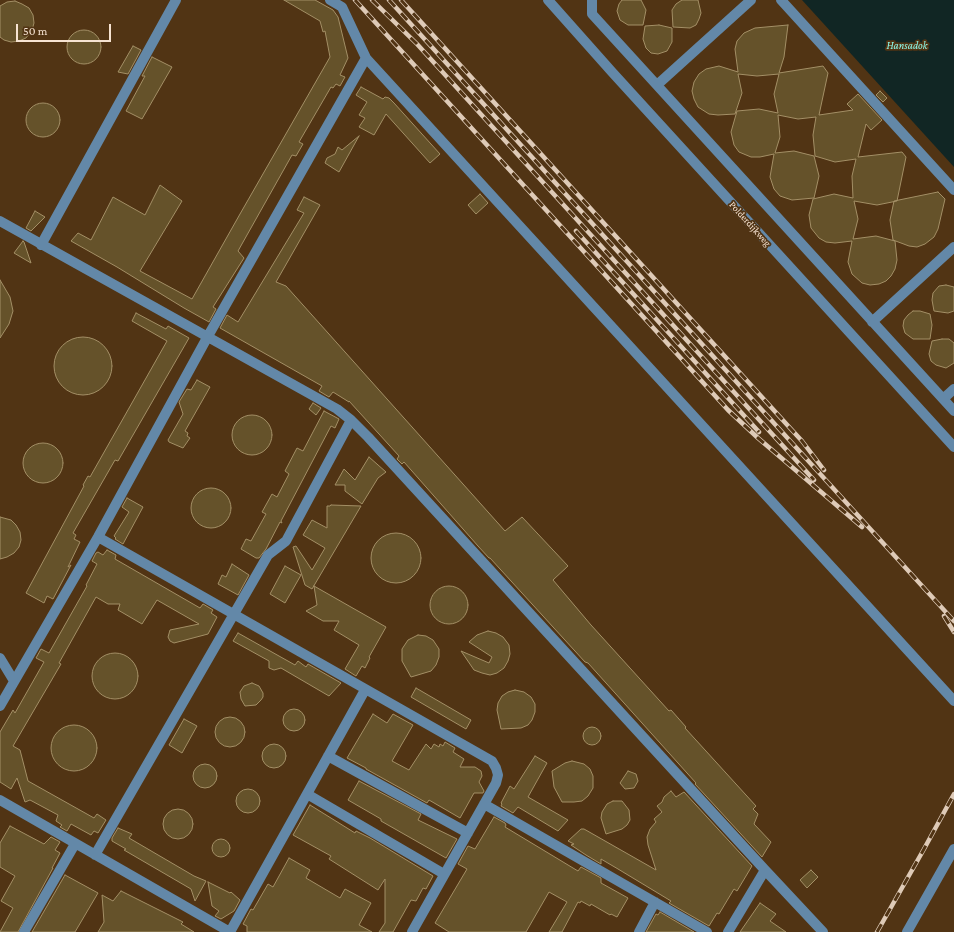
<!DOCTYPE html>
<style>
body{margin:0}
#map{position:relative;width:954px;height:932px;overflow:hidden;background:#513414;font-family:"Crimson Pro",serif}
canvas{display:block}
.scale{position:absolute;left:16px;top:24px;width:95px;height:18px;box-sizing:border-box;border:2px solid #f6e3d2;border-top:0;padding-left:5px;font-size:12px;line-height:14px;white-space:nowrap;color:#f6e3d2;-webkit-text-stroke:3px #513414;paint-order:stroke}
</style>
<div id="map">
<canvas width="954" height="932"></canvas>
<div class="scale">50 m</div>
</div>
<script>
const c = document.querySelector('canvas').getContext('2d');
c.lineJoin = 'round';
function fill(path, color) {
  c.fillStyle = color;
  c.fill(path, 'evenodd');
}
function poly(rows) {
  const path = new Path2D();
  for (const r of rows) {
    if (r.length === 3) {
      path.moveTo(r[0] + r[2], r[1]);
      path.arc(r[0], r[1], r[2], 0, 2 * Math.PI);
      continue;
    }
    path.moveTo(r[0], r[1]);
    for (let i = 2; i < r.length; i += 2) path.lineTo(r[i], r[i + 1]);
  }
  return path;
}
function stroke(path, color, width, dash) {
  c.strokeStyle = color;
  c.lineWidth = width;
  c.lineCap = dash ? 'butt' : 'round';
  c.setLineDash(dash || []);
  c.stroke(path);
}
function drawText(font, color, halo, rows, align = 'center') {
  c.font = font + ' "Crimson Pro",serif';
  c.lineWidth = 3.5;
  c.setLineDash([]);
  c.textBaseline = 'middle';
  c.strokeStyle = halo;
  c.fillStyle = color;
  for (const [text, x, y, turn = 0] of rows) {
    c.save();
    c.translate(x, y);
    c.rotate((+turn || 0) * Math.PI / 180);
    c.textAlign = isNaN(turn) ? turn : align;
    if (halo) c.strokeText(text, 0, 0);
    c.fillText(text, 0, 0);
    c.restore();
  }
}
fill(poly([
 [802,0,954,0,954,167]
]), '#112624');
const building = poly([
 [284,0,315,0,333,10,338,17,348,58,340,75,345,77,340,86,336,84,333,88,331,87,299,142,303,144,296,156,292,155,238,251,244,258,213,307,216,309,209,322,184,308,117,267,71,241,78,233,91,240,113,197,145,215,160,185,182,201,140,271,192,299,240,214,330,57,325,31,323,32,320,21,284,0],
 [622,0,641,0,646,10,643,25,628,25,620,20,617,11,619,4,622,0],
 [682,0,698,0,701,13,699,19,696,25,690,28,673,27,672,10,676,4,682,0],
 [15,1,22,4,29,8,33,15,34,23,32,30,26,38,19,41,11,42,4,40,0,37,0,6,7,2,15,1],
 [659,25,672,28,672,42,667,51,658,54,651,53,646,48,643,39,645,26,659,25],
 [788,25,784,57,779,73,823,66,828,73,819,115,853,110,847,104,858,94,882,120,871,130,866,124,858,157,902,152,906,157,897,201,877,205,854,201,858,219,853,239,876,236,895,241,897,260,895,269,891,276,886,281,879,284,870,285,862,283,852,274,848,262,852,241,835,243,826,242,819,238,811,228,809,215,813,199,834,194,853,198,852,176,856,159,835,162,815,156,813,135,816,117,798,119,778,115,780,137,775,153,794,151,814,156,819,176,814,198,792,200,780,196,774,189,770,177,774,154,760,157,751,157,739,152,734,145,731,132,737,111,759,109,778,113,774,94,779,74,757,76,738,74,742,93,735,114,718,115,709,114,698,107,694,99,692,91,694,82,699,74,706,69,719,66,738,72,735,49,737,41,744,33,755,28,788,25],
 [84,47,17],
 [133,46,141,50,128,74,118,72,133,46],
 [152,57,172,67,142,119,126,111,145,76,142,76,152,57],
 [361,87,383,99,385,97,389,98,394,103,440,154,430,163,386,114,374,135,359,127,365,118,359,115,367,102,356,95,361,87],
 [880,91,887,98,883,102,876,95,880,91],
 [43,120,17],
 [359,136,339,172,325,163,327,158,335,154,338,147,342,150,359,136],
 [938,192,945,199,938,229,934,237,925,244,917,247,909,246,893,240,890,220,894,201,938,192],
 [480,194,488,203,476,214,468,205,480,194],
 [304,197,320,205,276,282,286,286,505,531,522,517,568,566,553,580,591,625,669,711,671,710,686,727,685,728,756,806,753,809,758,814,754,824,771,842,762,857,695,784,696,783,588,663,585,662,490,558,489,558,478,546,404,462,402,464,397,459,399,456,349,401,349,402,333,392,329,397,319,391,322,386,220,328,227,315,238,322,304,213,297,210,304,197],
 [35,211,45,217,31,231,26,228,35,211],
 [23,241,24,242,31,263,14,253,23,241],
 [0,280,10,297,13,311,9,324,0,338,0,280],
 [946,285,954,287,954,311,948,313,934,311,932,300,933,293,939,286,946,285],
 [913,311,920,311,930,314,932,325,930,339,913,339,905,333,903,326,904,320,908,315,913,311],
 [136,313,166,329,168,326,189,338,118,461,115,460,73,533,76,535,74,539,80,542,68,567,71,565,53,599,47,596,44,603,26,593,84,486,83,485,88,476,90,477,167,341,132,321,136,313],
 [83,366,29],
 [942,339,949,339,954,343,954,363,946,368,936,365,931,361,929,354,932,341,942,339],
 [197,380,210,387,185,431,188,433,187,436,190,438,183,448,169,442,168,440,183,414,179,402,187,389,191,390,197,380],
 [313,403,321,408,316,415,309,409,313,403],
 [324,411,339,419,335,428,331,426,281,521,282,523,280,522,266,549,259,558,256,558,241,549,246,539,251,541,266,514,262,512,272,494,277,497,289,474,285,471,297,448,303,451,324,411],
 [252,435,20],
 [43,463,20],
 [369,457,386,472,378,478,362,504,345,491,345,485,335,485,344,469,355,480,369,457],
 [211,508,20],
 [127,498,143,507,123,544,115,539,116,538,114,536,129,512,122,507,127,498],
 [331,505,361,506,312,589,305,585,293,547,296,546,312,570,325,548,303,535,312,520,327,528,327,506,330,506,331,505],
 [0,517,11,520,16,525,20,532,21,540,19,547,14,553,7,557,0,559,0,517],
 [396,558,25],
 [107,550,116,555,115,559,200,608,203,604,213,610,211,613,217,617,208,634,174,643,170,641,168,637,170,630,199,624,157,600,142,624,118,610,120,604,108,604,96,597,59,663,61,664,13,746,20,750,28,781,94,818,97,814,106,820,98,833,94,831,91,835,71,824,67,831,60,827,62,825,56,821,58,815,30,800,25,802,17,778,11,789,0,782,0,732,13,710,15,713,44,662,36,658,41,649,49,653,87,586,86,585,97,564,92,561,96,553,98,552,103,555,107,550],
 [232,564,249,575,238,595,218,584,222,575,226,577,232,564],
 [285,566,301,575,285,603,270,594,285,566],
 [449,605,19],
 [314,586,386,627,369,657,370,658,365,668,362,666,356,676,345,669,359,645,334,630,339,621,323,621,306,611,317,605,314,586],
 [488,631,496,633,503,637,509,645,510,654,508,661,504,668,497,673,490,675,482,673,474,670,461,651,489,663,492,657,469,642,477,635,488,631],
 [238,633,295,665,298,661,306,667,308,664,341,683,329,696,281,668,274,670,269,668,269,661,233,641,238,633],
 [418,635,426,636,433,640,439,649,439,657,436,665,431,671,411,677,402,661,402,649,408,640,418,635],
 [115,676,23],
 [252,683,259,686,263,693,263,697,261,700,256,705,245,706,241,699,240,692,244,686,252,683],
 [416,688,471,720,466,729,411,697,416,688],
 [515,690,524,692,531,697,535,704,535,712,532,720,528,725,521,728,501,729,497,710,498,703,502,696,508,692,515,690],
 [294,720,11],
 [373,714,387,723,393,714,413,725,392,761,409,770,426,744,431,749,434,744,439,747,440,744,443,746,445,742,455,748,453,752,464,759,460,767,475,767,481,771,482,776,479,782,484,791,483,793,474,793,460,818,429,800,427,803,366,769,366,768,347,758,373,714],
 [230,732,15],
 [184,719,197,726,182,753,169,745,184,719],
 [74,748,23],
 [592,736,9],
 [274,756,12],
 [535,756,547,763,528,797,568,820,558,831,518,807,513,813,501,806,502,804,501,803,510,786,514,789,535,756],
 [572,761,584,764,590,769,593,776,593,788,588,796,582,801,574,802,562,802,554,787,552,771,565,763,572,761],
 [205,776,12],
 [628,771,636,774,638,781,634,788,625,789,620,783,628,771],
 [359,781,421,814,418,820,457,839,446,858,381,821,381,819,348,800,359,781],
 [248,801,12],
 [671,791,676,797,684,792,752,866,737,891,734,889,719,914,717,913,709,926,669,903,671,901,618,869,601,859,601,864,586,855,571,845,574,844,568,841,581,829,584,829,656,870,648,845,647,837,650,829,656,822,654,819,662,812,657,806,662,802,664,797,671,791],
 [613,801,622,801,629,810,630,820,627,825,622,829,606,834,601,818,602,812,607,804,613,801],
 [310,805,355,833,356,831,370,838,433,876,426,889,423,888,416,901,411,900,393,932,379,932,385,923,385,879,378,890,329,859,331,856,293,835,310,805],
 [178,824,15],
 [494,817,505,823,506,825,505,827,578,871,581,867,601,878,601,883,628,898,617,917,611,914,610,915,591,904,590,906,581,901,580,903,578,902,562,932,549,932,567,902,549,892,526,932,449,932,435,923,467,869,458,864,468,846,475,849,494,817],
 [10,826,44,844,51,837,60,842,55,850,60,853,52,868,53,868,18,932,0,932,13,908,1,901,15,876,0,867,0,843,10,826],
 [118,828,132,834,129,838,194,876,206,881,195,901,191,889,124,850,126,849,112,841,112,838,118,828],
 [221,848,9],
 [289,858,310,870,306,878,340,898,345,889,371,903,359,925,372,932,247,932,247,926,243,924,251,909,253,910,268,884,273,887,289,858],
 [811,870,818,877,807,888,800,880,811,870],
 [65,875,98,893,75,932,32,932,65,875],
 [208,882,230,893,231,892,240,900,234,911,221,919,215,916,219,911,212,906,208,882],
 [121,891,183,922,181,924,194,932,98,932,104,922,102,895,113,901,121,891],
 [760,903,776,914,770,921,786,932,740,932,760,903],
 [660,912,694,932,646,932,656,914,658,915,660,912]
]);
fill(building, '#65522a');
stroke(building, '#a38f66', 1);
stroke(poly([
 [330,0,342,7,366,58,954,701],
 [548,0,612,72,954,447],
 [592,0,592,14,954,411],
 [781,0,954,190],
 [657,85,751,0],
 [0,221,337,409,351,420,368,437,765,870,823,932],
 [41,245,176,0],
 [872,322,954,247],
 [943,399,954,389],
 [98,537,492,761,496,768,498,775,496,783,412,932],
 [0,658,14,681],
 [0,706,98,537,208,336,366,58],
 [328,756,468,833],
 [307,794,444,874],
 [0,800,230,932],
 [484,804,707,932],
 [95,855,268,555,286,541,351,420],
 [24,932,75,844],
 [230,932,365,690],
 [639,932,655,902],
 [728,932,765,870],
 [907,932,954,849]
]), '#6388a8', 10);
const rail = poly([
 [355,0,728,410,758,438,862,527],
 [372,0,417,44,814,480],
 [389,0,954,621],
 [401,0,790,428,802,441,824,470],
 [576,231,759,432],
 [944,616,954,632],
 [877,932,924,849,954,794]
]);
stroke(rail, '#decab7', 4.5);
stroke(rail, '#513414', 3, [9]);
drawText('10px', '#f6e3d2', '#513414', [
 ["Polderdijkweg",750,224,48]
]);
drawText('italic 11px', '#8bf9eb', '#513414', [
 ["Hansadok",907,46]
]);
</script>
